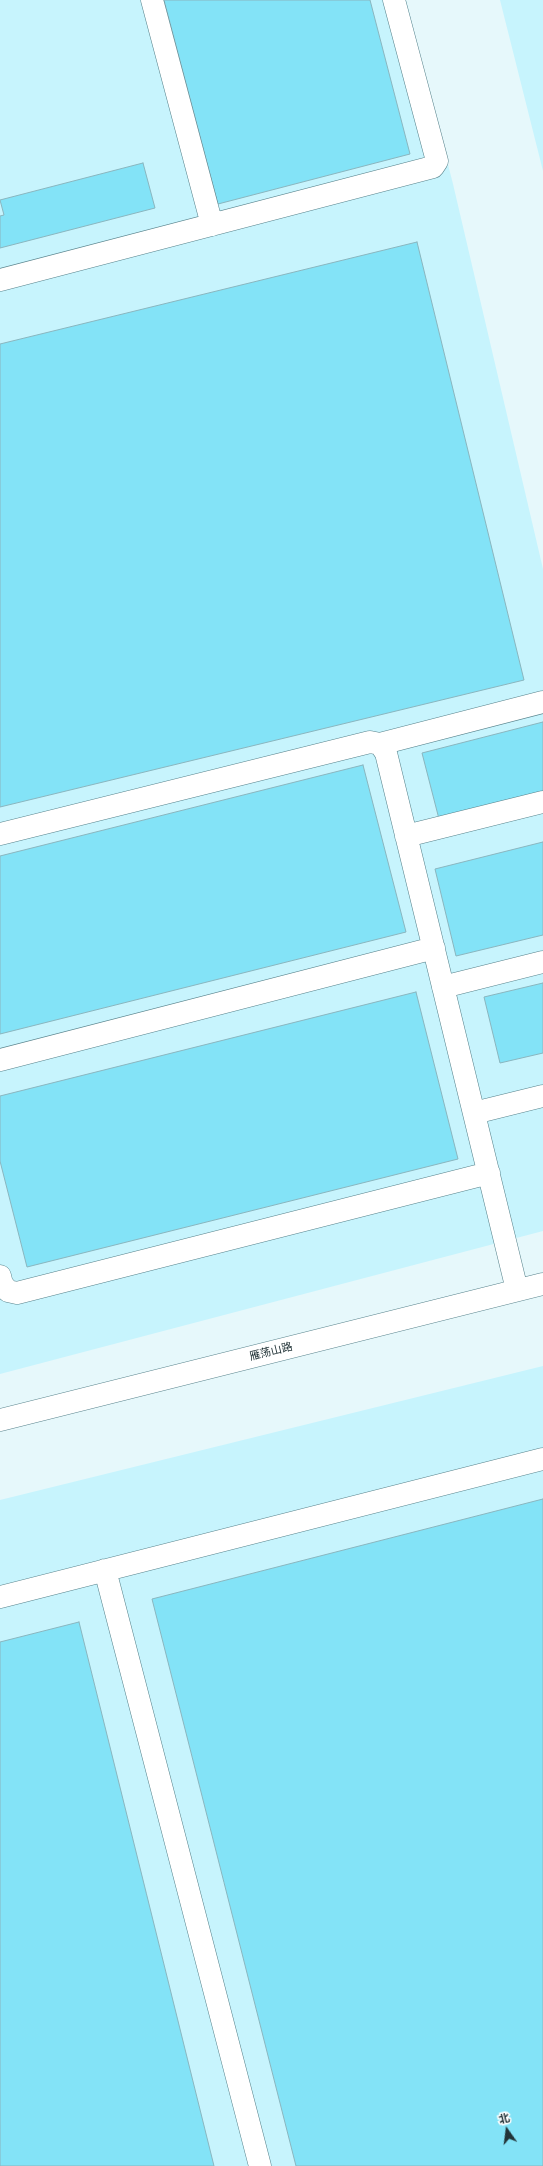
<!DOCTYPE html>
<meta charset="utf-8">
<style>
body{margin:0}
#map{position:relative;width:543px;height:2166px;overflow:hidden;background:#e6f8fb;font-family:"Space Grotesk","Noto Sans SC",sans-serif}
canvas{display:block}
.north{position:absolute;left:487px;top:2110px;width:40px;height:40px;-webkit-text-stroke:3px #fff;paint-order:stroke;rotate:346deg;font-size:11px;font-weight:700;line-height:16px;text-align:center;color:#223438}
.north::after{content:'';display:block;margin:auto;width:14px;height:18px;background:#223438;clip-path:polygon(50% 0,100% 100%,50% 72%,0 100%)}
</style>
<div id="map">
<canvas width="543" height="2166"></canvas>
<div class="north">北</div>
</div>
<script>
const c = document.querySelector('canvas').getContext('2d');
c.lineJoin = 'round';
function fill(path, color) {
  c.fillStyle = color;
  c.fill(path, 'evenodd');
}
function poly(rows) {
  const path = new Path2D();
  for (const r of rows) {
    path.moveTo(r[0], r[1]);
    for (let i = 2; i < r.length; i += 2) path.lineTo(r[i], r[i + 1]);
  }
  return path;
}
function stroke(path, color, width, dash) {
  c.strokeStyle = color;
  c.lineWidth = width;
  c.lineCap = dash ? 'butt' : 'round';
  c.setLineDash(dash || []);
  c.stroke(path);
}
function drawText(font, color, halo, rows, align = 'center') {
  c.font = font + ' "Space Grotesk","Noto Sans SC",sans-serif';
  c.lineWidth = 3.5;
  c.setLineDash([]);
  c.textBaseline = 'middle';
  c.strokeStyle = halo;
  c.fillStyle = color;
  for (const [text, x, y, turn = 0] of rows) {
    c.save();
    c.translate(x, y);
    c.rotate((+turn || 0) * Math.PI / 180);
    c.textAlign = isNaN(turn) ? turn : align;
    if (halo) c.strokeText(text, 0, 0);
    c.fillText(text, 0, 0);
    c.restore();
  }
}
fill(poly([
 [0,0,406,0,453,184,543,569,543,1231,0,1374],
 [500,0,543,0,543,171],
 [543,1366,543,2166,0,2166,0,1500]
]), '#c7f4fd');
const building = poly([
 [164,0,370,0,410,154,218,204,164,0],
 [143,163,155,208,0,248,0,216,4,215,0,200,143,163],
 [417,242,524,680,0,807,0,344,417,242],
 [543,722,543,792,439,819,422,753,543,722],
 [363,765,406,932,0,1034,0,856,363,765],
 [543,842,543,935,456,956,435,869,543,842],
 [543,983,543,1053,500,1063,484,997,543,983],
 [416,992,458,1159,27,1267,0,1161,0,1096,416,992],
 [543,1499,543,2166,296,2166,152,1599,543,1499],
 [79,1622,214,2166,0,2166,0,1642,79,1622]
]);
fill(building, '#83e3f7');
stroke(building, '#8ab6bf', 1);
const minor = poly([
 [152,0,212,225],
 [0,280,433,167,437,161,394,0],
 [380,744,543,702],
 [0,834,370,742,380,744,386,753,517,1290],
 [406,836,543,802],
 [443,987,543,962],
 [0,1060,434,948],
 [474,1113,543,1096],
 [0,1276,2,1284,8,1291,17,1293,489,1173],
 [0,1420,543,1284],
 [105,1570,260,2166],
 [0,1597,543,1459]
]);
stroke(minor, '#58838c', 23);
stroke(minor, '#fff', 22);
drawText('11px', '#223438', '#fff', [
 ["雁荡山路",271,1352,-14]
]);
</script>
